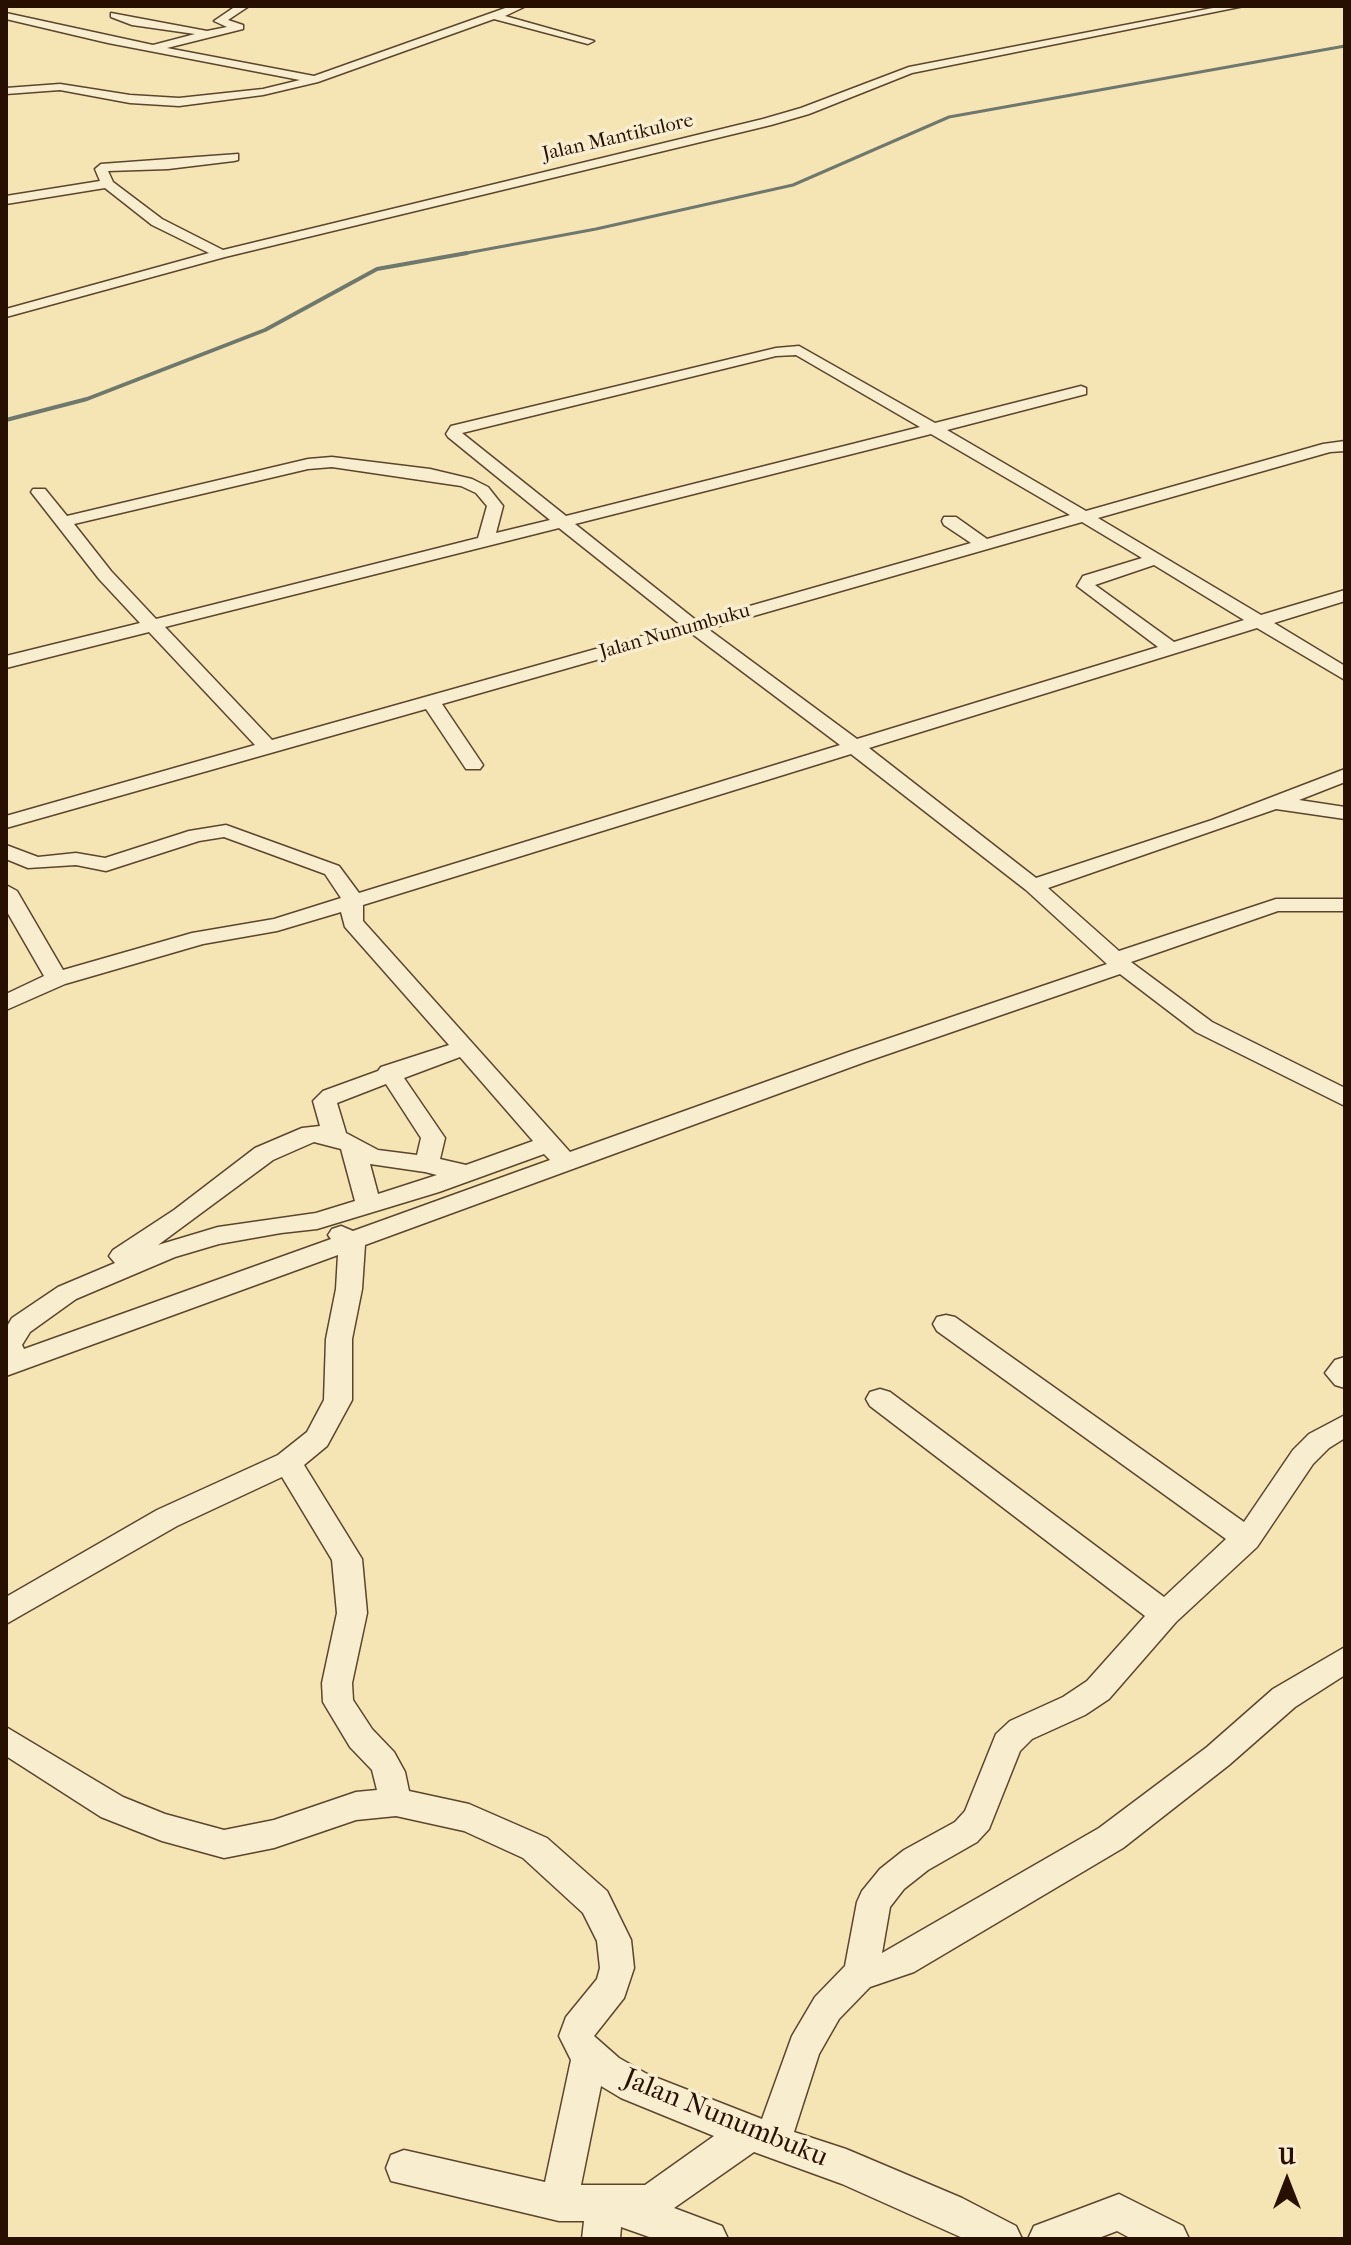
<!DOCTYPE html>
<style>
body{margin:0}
#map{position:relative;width:1351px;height:2245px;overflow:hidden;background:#f5e5b5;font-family:"IM FELL French Canon",serif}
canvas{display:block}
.frame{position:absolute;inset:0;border:8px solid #281000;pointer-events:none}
.north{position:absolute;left:1247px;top:2141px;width:80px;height:80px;-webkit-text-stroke:6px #f8eecf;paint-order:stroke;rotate:0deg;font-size:22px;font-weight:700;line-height:32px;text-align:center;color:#281000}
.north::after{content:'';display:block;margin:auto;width:28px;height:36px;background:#281000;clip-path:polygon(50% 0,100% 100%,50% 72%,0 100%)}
</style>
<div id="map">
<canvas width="1351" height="2245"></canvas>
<div class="frame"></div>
<div class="north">U</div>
</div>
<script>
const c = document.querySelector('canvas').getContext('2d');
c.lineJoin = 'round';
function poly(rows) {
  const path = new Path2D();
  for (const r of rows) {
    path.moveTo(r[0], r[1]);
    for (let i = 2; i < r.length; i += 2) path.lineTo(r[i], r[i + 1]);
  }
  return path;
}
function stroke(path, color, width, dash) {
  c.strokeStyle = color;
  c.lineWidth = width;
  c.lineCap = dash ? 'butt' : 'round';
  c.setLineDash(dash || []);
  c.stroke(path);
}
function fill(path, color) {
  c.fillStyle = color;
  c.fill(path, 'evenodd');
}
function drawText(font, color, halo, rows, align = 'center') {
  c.font = font + ' "IM FELL French Canon",serif';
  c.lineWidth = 7;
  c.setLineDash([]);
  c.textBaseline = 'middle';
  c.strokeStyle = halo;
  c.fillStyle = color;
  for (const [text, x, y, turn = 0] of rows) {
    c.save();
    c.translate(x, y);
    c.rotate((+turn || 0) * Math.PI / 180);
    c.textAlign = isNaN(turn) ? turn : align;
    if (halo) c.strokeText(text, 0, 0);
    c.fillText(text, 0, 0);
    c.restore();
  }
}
stroke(poly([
 [456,255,596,229,793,185,949,117,1345,46]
]), '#6f786c', 3);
stroke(poly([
 [6,420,87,399,265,330,377,269,467,253]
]), '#6f786c', 4);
const minor = poly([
 [236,6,249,6,228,20,243,25,243,29,167,48,314,76,511,6,526,6,505,16,594,41,588,44,494,19,318,82,263,95,179,106,130,103,60,90,6,94,6,88,60,84,130,95,179,98,263,89,300,80,108,43,6,19,6,13,153,45,195,34,132,25,111,17,111,13,207,31,227,27,214,21,236,6],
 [1223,6,1244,6,912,73,809,114,771,125,225,257,6,317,6,309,209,253,152,225,105,188,6,204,6,196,100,181,95,169,101,164,238,154,238,160,234,161,168,169,108,171,113,182,162,219,223,250,763,119,801,108,909,67,1223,6],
 [799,346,935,423,1081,386,1086,388,1086,394,947,430,1086,511,1323,444,1345,441,1345,451,1330,452,1098,518,1261,615,1345,590,1345,601,1274,623,1345,666,1345,680,1257,628,869,748,1036,878,1212,820,1345,769,1345,782,1299,800,1345,807,1345,819,1276,809,1048,888,1119,951,1276,899,1345,899,1345,911,1278,911,1131,962,1212,1022,1345,1088,1345,1106,1196,1032,1120,974,865,1062,365,1245,362,1289,352,1339,352,1400,327,1446,304,1465,362,1559,367,1613,352,1683,353,1700,372,1729,394,1752,405,1772,409,1791,469,1804,547,1838,607,1891,631,1940,634,1968,624,1998,594,2036,619,2058,647,2074,762,2119,792,2036,815,1997,845,1966,857,1902,862,1891,880,1869,904,1850,955,1822,965,1811,996,1734,1010,1721,1063,1697,1087,1681,1145,1616,870,1406,866,1399,870,1392,880,1389,890,1392,1164,1597,1226,1539,937,1331,933,1324,937,1317,946,1315,955,1317,1244,1522,1293,1450,1309,1434,1345,1415,1345,1438,1329,1448,1313,1464,1257,1547,1176,1622,1109,1699,1085,1715,1032,1739,1020,1751,989,1829,977,1842,928,1870,904,1889,890,1907,882,1953,1099,1828,1207,1747,1273,1689,1345,1647,1345,1675,1295,1707,1229,1765,1123,1848,914,1972,870,1987,839,2019,819,2054,794,2132,846,2149,962,2198,1016,2226,1022,2239,965,2239,842,2184,754,2152,674,2208,722,2226,728,2239,655,2239,621,2227,620,2239,582,2239,584,2221,559,2221,391,2181,386,2168,391,2155,404,2150,545,2182,571,2060,559,2036,566,2017,597,1979,600,1968,597,1941,583,1913,523,1858,464,1831,396,1816,356,1820,274,1848,224,1858,162,1841,101,1817,6,1756,6,1727,123,1797,165,1814,224,1830,274,1820,356,1792,377,1790,372,1770,350,1747,323,1702,322,1683,337,1613,332,1560,282,1477,177,1526,6,1624,6,1597,157,1510,278,1455,307,1432,324,1400,326,1339,336,1289,338,1255,6,1376,6,1328,12,1318,58,1287,115,1263,109,1256,113,1250,174,1210,255,1148,302,1128,320,1126,313,1101,323,1091,378,1071,381,1067,449,1045,345,927,341,912,277,931,203,944,65,984,6,1010,6,994,44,976,6,910,6,885,17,891,63,970,192,933,274,919,341,898,325,874,224,837,199,841,106,871,76,865,28,868,6,859,6,845,38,857,76,853,105,858,189,831,226,825,339,866,359,893,840,745,691,633,442,704,483,765,480,769,466,769,426,709,6,828,6,816,255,745,149,632,6,668,6,656,140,623,99,579,31,492,33,489,45,489,67,516,308,459,332,457,430,469,472,479,488,487,503,506,496,533,550,520,448,437,446,434,451,426,776,348,799,346],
 [796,355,920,427,566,516,462,433,776,356,796,355],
 [931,434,1070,515,987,539,956,517,944,517,942,521,944,525,971,543,697,621,575,524,931,434],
 [332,467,461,486,476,493,487,506,478,538,156,619,111,571,74,524,308,469,332,467],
 [1082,522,1142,558,1083,576,1077,586,1158,647,857,739,708,629,1082,522],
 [559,528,681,625,272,740,165,627,559,528],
 [1154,565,1244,620,1174,642,1095,585,1154,565],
 [851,754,1026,890,1107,964,849,1052,570,1152,363,921,363,905,851,754],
 [460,1057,533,1141,466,1165,440,1159,445,1138,404,1078,460,1057],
 [386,1084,421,1138,417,1155,378,1150,346,1133,337,1103,386,1084],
 [314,1142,341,1149,355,1201,316,1213,218,1227,158,1245,273,1160,314,1142],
 [544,1154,550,1160,353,1231,341,1226,332,1229,328,1235,331,1239,24,1349,22,1345,30,1332,76,1299,175,1257,219,1244,281,1233,317,1229,439,1192,544,1154],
 [370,1164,425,1172,437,1175,378,1194,370,1164],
 [601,2086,621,2098,714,2136,645,2185,581,2185,601,2086],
 [1345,1357,1345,1388,1335,1385,1325,1373,1335,1360,1345,1357],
 [1119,2194,1183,2226,1189,2239,1132,2239,1117,2231,1096,2239,1028,2239,1034,2226,1119,2194]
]);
stroke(minor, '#5b452d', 3);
fill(minor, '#f8eecf');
drawText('20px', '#281000', '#f8eecf', [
 ["Jalan Mantikulore",618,138,-13],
 ["Jalan Nunumbuku",675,632,-16]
]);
drawText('28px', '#281000', '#f8eecf', [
 ["Jalan Nunumbuku",725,2119,22]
]);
</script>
